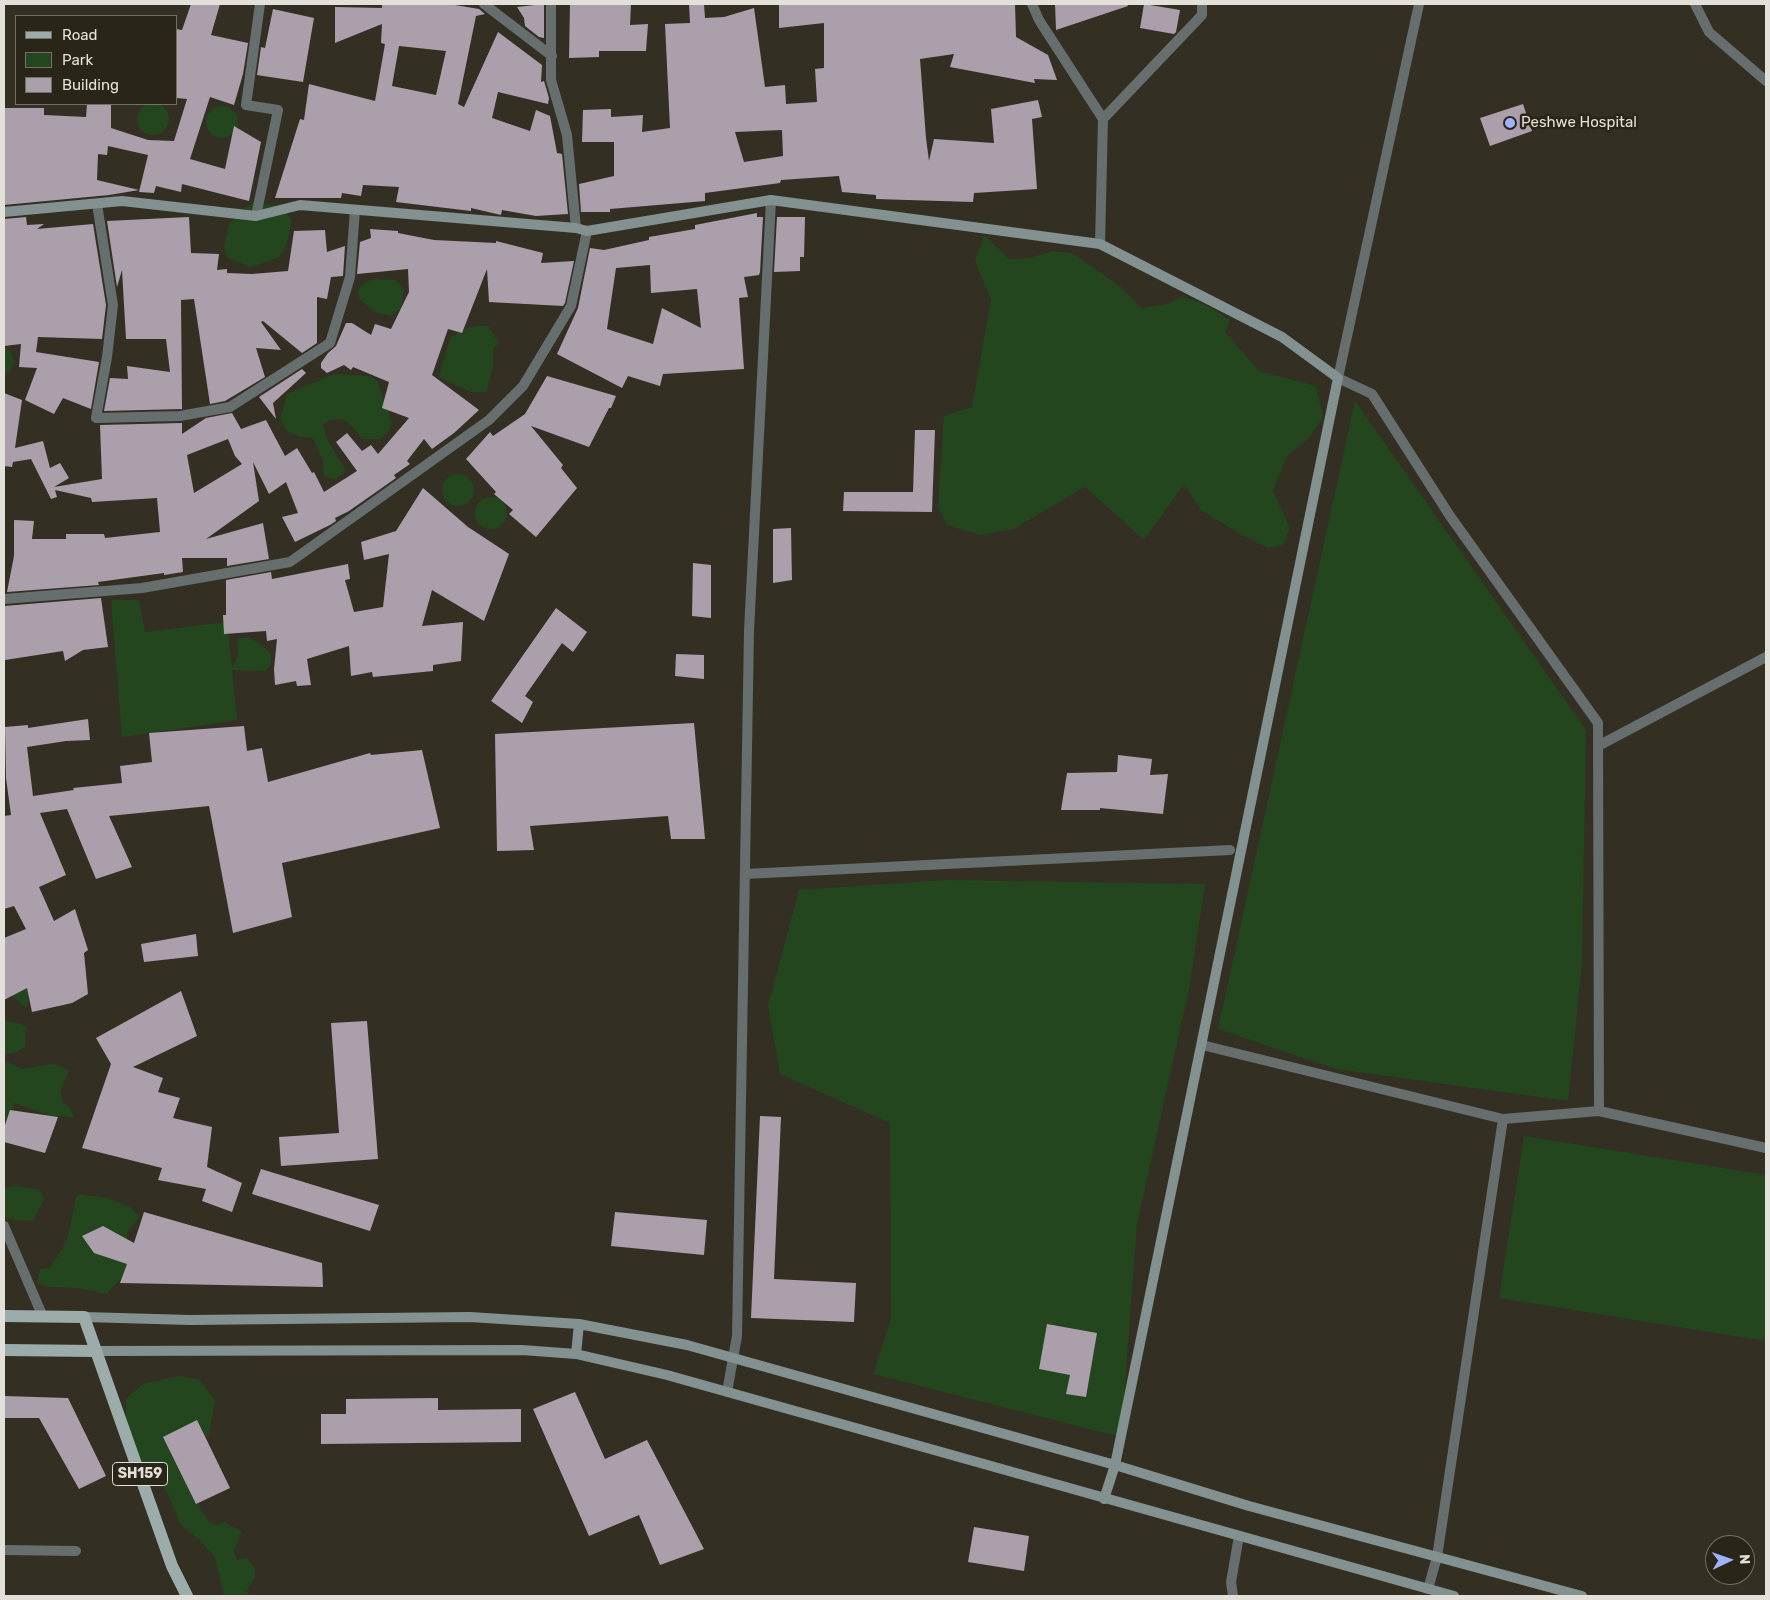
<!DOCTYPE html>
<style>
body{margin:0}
#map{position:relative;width:1770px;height:1600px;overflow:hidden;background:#333023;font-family:Rubik,sans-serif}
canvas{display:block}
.frame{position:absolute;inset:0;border:5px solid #e2e0d8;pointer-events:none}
.legend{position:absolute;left:15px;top:15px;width:162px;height:90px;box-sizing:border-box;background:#292619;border:1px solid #737065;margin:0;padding:6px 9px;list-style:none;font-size:15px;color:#e2e0d8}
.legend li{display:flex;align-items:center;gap:10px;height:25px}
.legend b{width:25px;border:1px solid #737065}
.north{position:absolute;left:1705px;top:1535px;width:50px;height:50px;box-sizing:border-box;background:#292619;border:1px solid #737065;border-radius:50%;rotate:87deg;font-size:14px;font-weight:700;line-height:20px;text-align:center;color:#e2e0d8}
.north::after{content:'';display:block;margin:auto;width:18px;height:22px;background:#a1b2fd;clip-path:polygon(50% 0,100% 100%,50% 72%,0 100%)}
</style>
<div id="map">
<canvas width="1770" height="1600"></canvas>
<div class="frame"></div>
<ul class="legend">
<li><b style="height:6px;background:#9bacab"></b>Road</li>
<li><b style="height:14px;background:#24461e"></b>Park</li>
<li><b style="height:14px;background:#ab9fac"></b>Building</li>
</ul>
<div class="north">N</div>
</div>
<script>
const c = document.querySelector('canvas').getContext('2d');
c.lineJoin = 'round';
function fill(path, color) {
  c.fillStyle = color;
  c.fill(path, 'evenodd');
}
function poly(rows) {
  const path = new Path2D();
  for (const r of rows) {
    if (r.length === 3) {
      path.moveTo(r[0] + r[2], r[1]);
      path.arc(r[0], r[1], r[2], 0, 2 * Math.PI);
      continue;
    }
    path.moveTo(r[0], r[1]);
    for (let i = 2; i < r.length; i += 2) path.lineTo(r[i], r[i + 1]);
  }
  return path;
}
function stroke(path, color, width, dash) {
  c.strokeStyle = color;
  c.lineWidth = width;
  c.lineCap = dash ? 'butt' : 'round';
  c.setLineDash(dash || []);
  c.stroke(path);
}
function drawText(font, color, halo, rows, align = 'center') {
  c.font = font + ' Rubik,sans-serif';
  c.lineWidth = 5;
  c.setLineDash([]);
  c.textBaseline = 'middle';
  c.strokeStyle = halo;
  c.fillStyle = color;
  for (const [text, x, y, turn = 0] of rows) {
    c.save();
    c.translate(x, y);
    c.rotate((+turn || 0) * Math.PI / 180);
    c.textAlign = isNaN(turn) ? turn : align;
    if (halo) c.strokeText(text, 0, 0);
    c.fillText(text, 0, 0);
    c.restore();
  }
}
fill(poly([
 [153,119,16],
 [222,122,16],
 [253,202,282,207,292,221,286,246,279,257,251,267,228,258,224,248,229,224],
 [984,235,1009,259,1031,258,1052,251,1072,253,1121,287,1141,308,1168,304,1181,297,1202,303,1230,320,1225,332,1259,371,1316,386,1323,417,1308,439,1287,456,1273,491,1290,528,1283,545,1268,548,1244,536,1201,510,1184,484,1144,540,1085,487,1013,529,980,535,947,525,938,507,944,416,972,407,991,299,975,261],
 [374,279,396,280,404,289,401,309,390,316,375,312,360,300,358,292,361,285],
 [476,326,488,326,499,343,493,349,493,368,486,392,471,392,439,377,450,338,464,329],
 [4,346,11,352,14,362,10,371,4,375],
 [334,374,368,376,377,380,392,423,389,430,380,439,362,439,349,423,342,419,330,420,323,424,327,439,346,471,336,479,324,477,323,461,313,438,300,437,287,431,280,419,287,394],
 [1355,401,1586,730,1582,962,1568,1101,1336,1069,1218,1029],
 [458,490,16],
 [491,513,16],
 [111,600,139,600,145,632,227,622,232,668,238,656,237,639,247,637,260,643,271,654,271,665,266,671,232,670,237,720,122,737],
 [945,880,1205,884,1189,989,1137,1224,1121,1437,873,1374,891,1318,890,1123,780,1074,768,1006,799,890],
 [4,945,29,987,27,1008,4,989],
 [4,1021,19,1023,26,1027,25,1047,17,1052,4,1054],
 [4,1061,22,1069,54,1064,69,1071,60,1091,63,1103,69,1107,74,1118,66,1116,51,1116,15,1103,4,1126],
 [1524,1136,1766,1175,1766,1341,1499,1298],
 [15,1186,40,1190,44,1199,33,1220,16,1221,4,1217,4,1188],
 [77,1194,107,1198,132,1208,139,1217,127,1233,129,1259,126,1273,106,1294,79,1288,49,1287,37,1283,40,1269,50,1268,67,1240],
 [179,1376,200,1380,215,1401,209,1434,200,1440,190,1492,208,1521,215,1525,225,1522,242,1532,234,1551,237,1560,247,1558,255,1569,255,1577,247,1591,249,1596,224,1596,215,1557,200,1540,180,1524,167,1491,144,1472,126,1432,126,1399,143,1384]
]), '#24461e');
fill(poly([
 [191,4,220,4,211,35,248,43,243,74,234,105,210,97,190,159,225,169,234,126,261,142,249,201,182,184,181,192,156,186,154,193,139,192,148,155,108,146,107,155,98,154,97,180,139,190,109,195,4,205,4,108,44,108,44,115,86,117,87,104,111,104,111,128,148,140,174,141,187,99,176,98,176,29,182,30],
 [382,4,449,4,479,9,485,14,476,16,458,104,464,107,498,32,542,65,541,82,544,81,549,98,548,104,498,92,492,118,530,131,536,110,550,116,557,153,562,154,568,214,536,216,502,210,501,215,471,208,471,211,396,202,399,187,363,185,361,196,342,193,341,198,275,198,300,119,304,120,309,84,375,101,385,44,381,43,382,24,335,43,335,7,382,8],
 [399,46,446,51,436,95,392,86],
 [544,4,544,38,539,37,525,26,524,18,517,7],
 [570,4,631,4,630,25,648,24,646,51,599,51,599,57,569,58],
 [689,4,704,4,705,18,724,17,754,8,765,87,785,85,786,104,817,102,815,69,824,68,824,23,779,28,779,4,1015,4,1016,37,1048,55,1057,80,1034,79,1035,83,950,67,954,54,920,59,926,138,929,161,934,139,994,143,991,109,1038,100,1042,117,1032,119,1037,189,974,193,973,202,876,199,876,195,842,192,839,176,781,180,780,183,705,193,705,201,610,209,610,212,581,212,579,184,614,176,614,142,582,142,583,110,611,109,611,117,643,115,642,132,670,128,665,24,690,23],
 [782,130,783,156,744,162,735,132],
 [1055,4,1127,4,1128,6,1056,30],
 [1144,4,1180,10,1176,32,1174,34,1140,28],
 [273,9,314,18,303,82,257,75,261,47,265,48],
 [1523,104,1532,131,1490,146,1480,118],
 [757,213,757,217,763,217,760,272,759,275,744,277,748,297,739,298,744,369,663,374,660,386,628,376,622,388,557,354,578,308,590,248,604,250,649,240,649,237,695,229,695,225],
 [650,265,651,293,697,289,701,328,662,308,653,344,607,329,616,268],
 [26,217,27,225,44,224,37,229,93,224,106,305,102,339,38,337,36,352,99,362,91,409,63,398,54,414,25,400,37,368,19,367,21,344,4,346,4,219],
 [189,217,191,253,219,254,217,270,227,269,227,273,252,274,288,271,294,231,325,230,327,252,345,246,343,276,331,277,327,299,317,297,317,343,302,353,263,321,261,322,281,350,256,348,265,377,225,401,210,404,194,299,181,300,182,409,104,411,110,378,128,379,127,366,170,372,166,339,126,339,122,270,117,287,107,221],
 [777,217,805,217,804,257,800,257,800,271,774,272],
 [370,229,398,231,398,233,434,240,496,243,496,241,543,253,541,263,574,261,565,303,563,306,489,302,487,269,462,333,448,329,432,375,479,410,454,433,432,449,424,439,407,461,410,464,394,475,396,478,349,511,335,518,336,521,330,525,295,542,282,517,298,513,286,482,269,494,253,462,259,501,206,539,263,523,269,559,227,566,227,558,182,558,183,572,164,575,164,573,98,582,99,585,7,592,14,556,14,520,34,521,32,539,66,539,66,534,104,534,105,538,160,532,157,498,92,502,91,498,55,490,57,497,51,499,31,459,13,462,12,467,4,466,4,393,22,400,15,448,43,441,50,468,60,463,69,478,54,487,102,479,100,425,182,423,182,434,206,418,232,413,241,429,266,420,285,456,297,448,312,473,314,472,324,492,357,471,336,442,347,433,362,451,371,445,378,454,409,418,382,408,389,382,353,367,351,370,344,365,327,373,321,368,321,363,328,353,336,346,346,323,352,323,371,335,375,324,391,329,409,292,408,269,357,274,360,242,371,238],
 [228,439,235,456,242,464,194,493,187,455],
 [302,369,306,373,273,403,276,419,259,397],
 [547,376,616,396,611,408,609,408,589,447,531,426,563,465,561,468,577,488,536,537,509,514,513,510,494,494,496,492,466,459,490,432,493,436,525,414],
 [915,430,935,430,932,512,843,511,844,492,913,492],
 [423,488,468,527,509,554,484,621,432,590,422,626,463,622,461,661,433,665,433,671,373,677,372,672,351,676,349,646,307,659,311,685,297,686,296,681,275,685,274,669,277,639,267,641,266,631,224,634,223,615,226,615,226,580,271,572,272,579,348,564,350,579,345,580,354,612,383,607,389,554,364,560,361,542,396,531],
 [791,528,792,580,773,583,773,529],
 [693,563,711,565,711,618,692,616],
 [101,598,108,647,83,650,65,661,63,651,5,660,4,606],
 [556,608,587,632,573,652,562,643,525,696,533,702,522,723,491,701],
 [676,654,704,655,704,679,675,676],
 [88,719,90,740,66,741,27,747,33,796,74,790,73,788,122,783,120,766,152,762,149,733,244,726,247,751,262,748,268,782,370,753,371,755,422,750,440,828,282,863,292,917,233,933,209,806,109,816,132,867,96,879,67,809,40,813,66,875,39,887,54,921,75,909,88,950,84,953,88,994,72,1003,32,1012,27,988,4,1000,4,938,26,929,14,906,4,909,4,816,11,815,6,778,5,727,28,725,28,728],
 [694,723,705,839,671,839,668,816,530,826,534,850,497,851,495,734],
 [1118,755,1152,759,1150,775,1168,774,1163,814,1100,808,1100,810,1061,810,1067,773,1117,772],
 [196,934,198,956,144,962,141,944],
 [181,991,197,1036,133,1067,163,1078,158,1092,180,1098,173,1118,212,1127,207,1167,242,1183,232,1212,202,1201,206,1189,158,1180,162,1168,82,1148,111,1064,96,1038],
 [367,1021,378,1159,281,1166,279,1137,339,1133,331,1023],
 [10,1110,58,1117,45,1153,4,1142,4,1128],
 [760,1116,781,1117,774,1279,856,1283,854,1322,751,1318],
 [261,1169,379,1205,370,1231,252,1194],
 [144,1212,322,1263,323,1287,120,1283,127,1264,94,1253,82,1236,103,1226,134,1243],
 [615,1212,707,1220,704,1255,611,1246],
 [1047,1324,1097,1333,1086,1397,1066,1394,1070,1375,1039,1369],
 [575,1392,605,1459,647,1440,704,1549,660,1565,639,1515,589,1536,533,1409],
 [4,1396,68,1398,106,1476,79,1489,39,1418,4,1418],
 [438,1398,438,1410,521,1409,521,1442,321,1444,321,1414,346,1414,346,1399],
 [197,1420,230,1488,196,1504,163,1437],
 [974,1527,1029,1536,1024,1571,968,1562]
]), '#ab9fac');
stroke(poly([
 [484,4,552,56],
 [551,4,551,80,567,135,576,228],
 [1032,4,1039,20,1103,119,1100,244],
 [1695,4,1709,32,1766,81],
 [1103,119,1202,15,1202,4],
 [97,204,113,305,107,357,96,418,180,416,230,407,330,343,350,277,355,210],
 [256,216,278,110,246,105,260,4],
 [4,599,142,588,290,562,489,420,523,386,571,306,587,231],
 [1598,746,1766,657],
 [745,874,1230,850],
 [1202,1045,1503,1119,1599,1111,1598,723,1450,516,1372,394,1338,378,1419,4],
 [1599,1111,1766,1148],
 [4,1226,43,1317],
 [727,1392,737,1336,749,631,771,200],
 [4,1550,76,1551],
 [1428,1589,1437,1557,1503,1119],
 [1233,1596,1231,1582,1239,1536]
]), '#666e6e', 10);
stroke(poly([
 [4,212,122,201,256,216,300,205,576,228,587,231,771,200,1100,244,1282,337,1338,378,1115,1465,1104,1499],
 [84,1317,190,1320,470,1317,579,1324,687,1345,1115,1465,1249,1506,1582,1596],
 [96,1351,522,1350,576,1354,667,1375,1454,1596],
 [576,1354,579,1324]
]), '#849191', 10);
stroke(poly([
 [4,1316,84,1317,172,1566,187,1596],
 [4,1350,96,1351]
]), '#9bacab', 12);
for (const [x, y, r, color] of [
 [1510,123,6,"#a1b2fd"]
]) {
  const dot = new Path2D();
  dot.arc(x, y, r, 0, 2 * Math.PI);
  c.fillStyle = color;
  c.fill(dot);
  stroke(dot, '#292619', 2);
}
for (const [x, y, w] of [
 [140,1474,55]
]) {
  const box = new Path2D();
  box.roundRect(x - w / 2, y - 11.5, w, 23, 4);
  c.fillStyle = '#292619';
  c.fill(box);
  stroke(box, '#e2e0d8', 1);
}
drawText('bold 14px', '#e2e0d8', null, [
 ["SH159",140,1474]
]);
drawText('15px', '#e2e0d8', '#292619', [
 ["Peshwe Hospital",1521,123]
], 'left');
</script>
